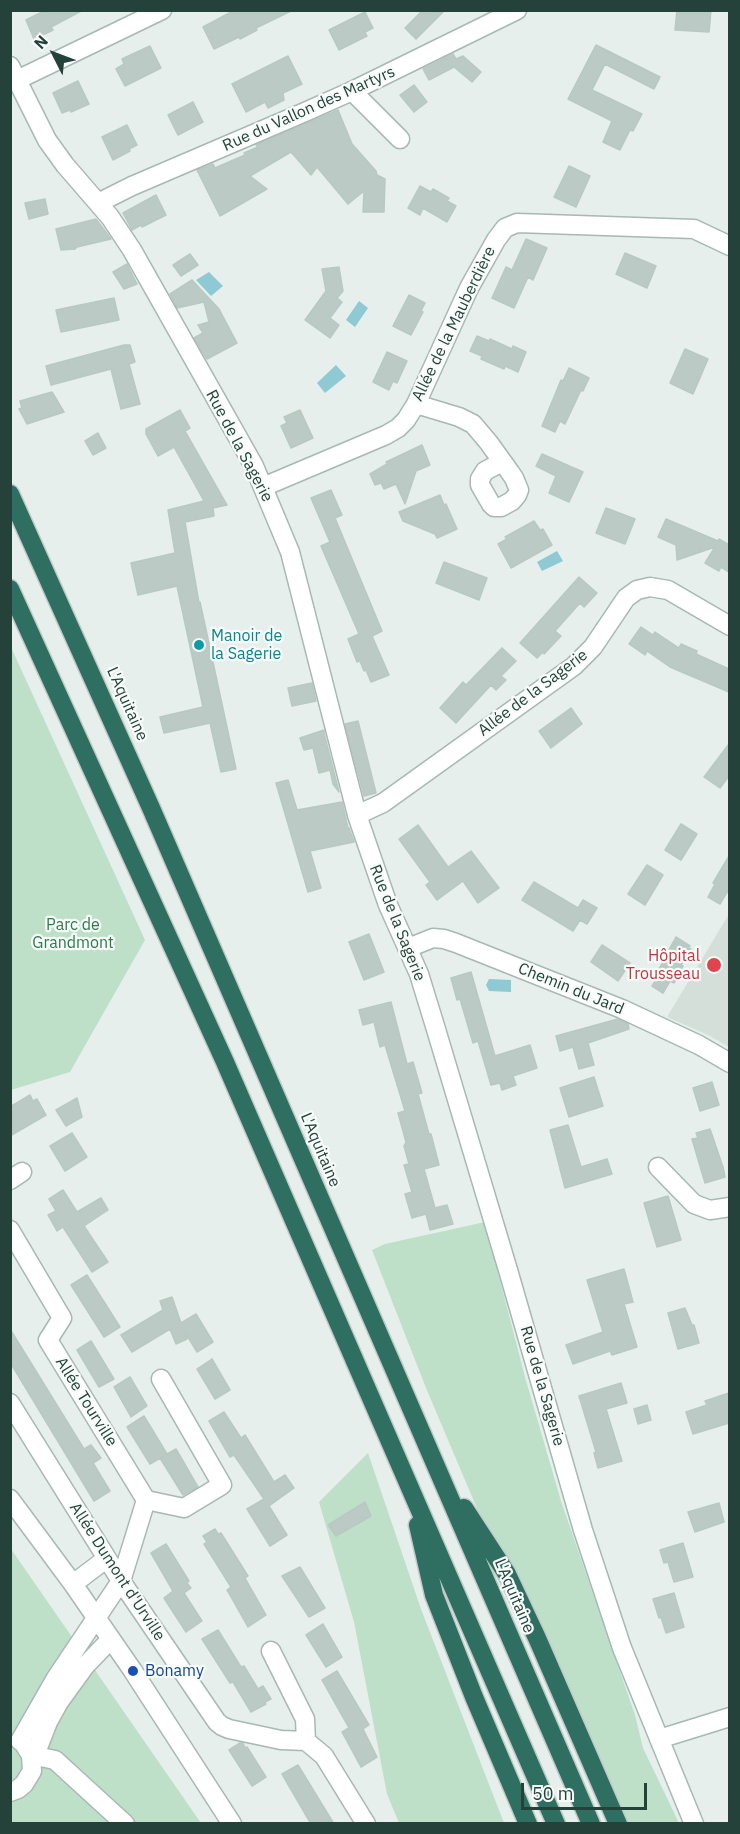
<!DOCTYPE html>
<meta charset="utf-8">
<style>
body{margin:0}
#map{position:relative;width:740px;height:1834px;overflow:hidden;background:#e6efeb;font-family:"IBM Plex Sans",sans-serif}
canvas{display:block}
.frame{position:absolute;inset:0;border:12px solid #24423a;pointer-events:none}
.north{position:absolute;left:24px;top:24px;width:60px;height:60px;-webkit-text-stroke:4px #f7fbf9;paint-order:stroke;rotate:312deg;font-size:16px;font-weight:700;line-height:24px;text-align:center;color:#24423a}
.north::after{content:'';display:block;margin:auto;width:21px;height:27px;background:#24423a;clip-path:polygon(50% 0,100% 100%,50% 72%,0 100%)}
.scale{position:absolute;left:521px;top:1783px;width:126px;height:27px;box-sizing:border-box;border:3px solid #24423a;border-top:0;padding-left:8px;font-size:18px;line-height:21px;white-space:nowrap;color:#24423a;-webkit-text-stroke:4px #f7fbf9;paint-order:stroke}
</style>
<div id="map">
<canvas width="740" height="1834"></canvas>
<div class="frame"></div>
<div class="north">N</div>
<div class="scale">50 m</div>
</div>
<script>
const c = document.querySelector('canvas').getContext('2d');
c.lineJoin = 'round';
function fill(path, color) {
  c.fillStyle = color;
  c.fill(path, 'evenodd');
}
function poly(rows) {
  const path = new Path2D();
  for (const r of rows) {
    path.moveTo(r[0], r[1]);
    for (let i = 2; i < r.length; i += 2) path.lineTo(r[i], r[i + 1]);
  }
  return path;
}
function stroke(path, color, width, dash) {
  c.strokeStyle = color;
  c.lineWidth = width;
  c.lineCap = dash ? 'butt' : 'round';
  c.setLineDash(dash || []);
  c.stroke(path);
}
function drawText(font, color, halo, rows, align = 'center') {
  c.font = font + ' "IBM Plex Sans",sans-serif';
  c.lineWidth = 4.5;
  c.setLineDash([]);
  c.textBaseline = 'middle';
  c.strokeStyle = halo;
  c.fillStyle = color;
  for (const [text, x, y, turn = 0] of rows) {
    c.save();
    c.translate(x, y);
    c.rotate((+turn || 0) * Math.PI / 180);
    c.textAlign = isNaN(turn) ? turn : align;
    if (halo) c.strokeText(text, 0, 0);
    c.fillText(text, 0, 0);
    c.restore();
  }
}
fill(poly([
 [729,914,729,1047,708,1035,667,1017]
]), '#d4dfda');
fill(poly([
 [10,645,145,940,70,1072,11,1090],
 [485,1222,525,1377,561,1501,635,1715,643,1748,679,1823,625,1823,495,1551,426,1388,372,1250,385,1244],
 [368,1453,421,1609,504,1823,399,1823,387,1794,354,1622,319,1502],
 [11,1549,201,1823,11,1823]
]), '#bfe0c8');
fill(poly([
 [209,272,223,286,211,296,196,280],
 [359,301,368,308,355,327,346,320],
 [336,365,346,376,325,393,317,383],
 [557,551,563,561,542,571,537,562],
 [489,979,511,980,511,992,489,991,486,985]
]), '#8ec9d4');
const building = poly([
 [46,10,83,10,51,27,53,30,34,39,26,20,46,10],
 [235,10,293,10,256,28,257,30,240,39,239,37,214,49,203,27,235,10],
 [423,10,445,10,416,39,405,28,423,10],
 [677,10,711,10,709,32,675,30,677,10],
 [365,12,373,28,365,32,367,36,339,50,329,30,365,12],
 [596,45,660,77,654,89,605,64,592,90,642,114,633,131,630,130,620,150,603,142,612,121,568,99,596,45],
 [150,46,161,68,125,86,116,69,124,64,122,59,150,46],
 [453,54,456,59,463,56,481,72,472,82,454,67,429,80,423,69,453,54],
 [288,56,302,84,283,93,284,100,268,108,265,102,246,112,232,84,288,56],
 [78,81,89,104,71,112,70,110,62,113,53,93,78,81],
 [414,85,427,102,414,112,400,95,414,85],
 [193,102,203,122,178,135,168,115,193,102],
 [338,110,352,144,376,171,377,175,385,179,384,212,363,212,364,191,348,204,317,167,311,175,291,152,250,176,267,189,220,216,197,170,213,164,215,168,245,155,244,153,258,147,256,145,338,110],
 [127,125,137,145,129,149,130,151,113,160,102,137,127,125],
 [569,166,590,176,576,207,554,197,569,166],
 [420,186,431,192,433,189,449,198,447,201,456,206,447,222,423,208,420,215,408,208,420,186],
 [156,195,166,215,142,227,141,225,132,230,123,213,156,195],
 [45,199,48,214,29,219,25,203,45,199],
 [96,219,111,239,77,247,75,249,61,250,56,229,96,219],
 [526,239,547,248,533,280,528,277,514,308,492,298,506,267,512,270,526,239],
 [625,253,656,266,647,288,616,274,625,253],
 [190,254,198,265,181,276,173,265,190,254],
 [127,264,137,284,124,289,113,272,127,264],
 [339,267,343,291,337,298,342,302,330,318,339,325,330,338,305,320,326,291,322,269,339,267],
 [192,280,219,309,237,343,207,359,194,338,203,333,198,325,209,322,204,302,177,308,170,294,192,280],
 [409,295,425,303,421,311,423,312,411,335,393,326,409,295],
 [114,298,119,320,61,332,56,310,114,298],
 [477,336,489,341,490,339,512,349,513,346,526,352,518,372,505,366,504,369,481,359,482,356,470,351,477,336],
 [124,345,130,345,135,362,129,364,140,404,121,409,111,369,51,385,46,366,124,345],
 [685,349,708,359,693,394,670,383,685,349],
 [387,352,407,361,397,383,393,381,389,390,373,382,387,352],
 [569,368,589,378,583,391,581,390,565,424,560,421,555,432,542,426,561,380,563,381,569,368],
 [52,392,64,412,27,424,19,409,22,408,20,401,52,392],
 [180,410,190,428,185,431,227,505,213,508,214,516,185,522,199,603,200,602,236,769,221,772,210,723,164,733,160,717,203,707,177,586,138,595,131,563,175,553,168,510,204,501,174,447,158,456,146,434,146,429,180,410],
 [300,410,313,438,291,448,281,426,287,423,284,417,300,410],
 [98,433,106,448,93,455,85,441,98,433],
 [422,445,430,465,416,471,405,504,396,484,384,489,381,483,375,485,370,474,387,464,386,462,422,445],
 [542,454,583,472,569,502,549,493,556,476,536,466,542,454],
 [331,490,342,515,335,518,382,631,372,636,389,675,371,682,366,670,364,671,360,661,357,662,348,639,359,634,321,546,330,542,311,498,331,490],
 [440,495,444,505,446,504,457,529,437,538,435,534,403,521,399,512,440,495],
 [606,508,635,519,625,544,596,533,606,508],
 [666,519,718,541,719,539,729,545,729,572,721,567,719,571,705,563,715,547,677,560,676,545,658,537,666,519],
 [534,521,540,530,543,529,552,545,511,568,498,544,507,539,505,537,534,521],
 [444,562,487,578,479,600,436,583,444,562],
 [579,577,597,593,584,607,580,603,555,631,561,636,544,654,543,652,537,658,520,643,579,577],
 [641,627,653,635,655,632,679,648,681,644,697,651,696,654,729,669,729,692,670,667,647,651,645,655,629,644,641,627],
 [502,648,516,661,501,676,506,680,496,690,491,685,456,723,440,708,463,682,466,685,502,648],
 [312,683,316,701,292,706,288,688,312,683],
 [571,708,582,724,551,748,539,731,571,708],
 [358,721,376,793,364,796,345,724,358,721],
 [324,730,324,733,339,792,333,784,330,770,319,773,313,748,304,750,300,738,324,730],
 [729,744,729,776,720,788,704,777,729,744],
 [288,780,297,810,342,802,348,828,349,828,354,842,310,851,321,888,308,892,276,783,288,780],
 [681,824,697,834,681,860,665,850,681,824],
 [418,825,448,867,471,851,499,888,478,903,463,881,437,900,426,885,430,882,399,839,418,825],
 [729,856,729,893,727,892,720,904,708,897,715,884,713,883,729,856],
 [647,865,663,875,645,905,628,894,647,865],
 [534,882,578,908,583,900,597,908,587,924,580,920,573,931,522,900,534,882],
 [369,934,384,972,364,980,349,942,369,934],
 [676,937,690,946,688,948,691,949,681,965,683,966,674,983,670,981,663,993,652,986,660,973,657,972,667,956,666,955,676,937],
 [602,945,630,963,618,981,591,962,602,945],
 [471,972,495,1056,530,1045,537,1068,513,1076,516,1085,502,1090,500,1083,491,1085,478,1041,473,1043,460,999,457,1000,451,978,471,972],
 [391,1002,407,1064,413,1062,422,1093,418,1094,429,1134,431,1134,439,1165,424,1169,435,1208,447,1205,453,1224,430,1230,426,1214,412,1218,405,1194,412,1192,404,1165,409,1164,404,1146,406,1142,398,1113,405,1111,385,1045,380,1047,374,1022,363,1025,359,1010,391,1002],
 [618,1019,628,1024,629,1029,588,1043,594,1065,579,1069,573,1047,560,1051,556,1036,618,1019],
 [594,1077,603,1106,569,1117,560,1088,594,1077],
 [712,1082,719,1105,700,1111,693,1088,712,1082],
 [30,1095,33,1101,37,1099,46,1115,10,1136,10,1107,30,1095],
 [77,1098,82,1117,66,1126,56,1110,77,1098],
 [568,1125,581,1167,607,1159,612,1174,565,1188,550,1130,568,1125],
 [710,1129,723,1167,725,1177,705,1183,692,1139,698,1138,696,1133,710,1129],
 [72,1133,87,1157,65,1171,50,1146,72,1133],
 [63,1190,77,1212,101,1198,108,1210,84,1226,108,1262,92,1272,63,1227,57,1231,48,1215,56,1211,49,1199,63,1190],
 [668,1196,681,1240,657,1247,644,1203,668,1196],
 [624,1269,633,1302,624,1304,637,1347,612,1355,610,1351,573,1364,566,1345,603,1332,587,1280,624,1269],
 [87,1275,120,1327,104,1337,71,1285,87,1275],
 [172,1297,181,1323,196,1314,213,1342,197,1352,185,1332,187,1339,176,1344,170,1329,132,1352,121,1335,163,1310,160,1301,172,1297],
 [685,1308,692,1325,694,1325,699,1343,678,1349,668,1313,685,1308],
 [10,1329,84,1449,91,1445,101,1458,93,1463,110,1491,94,1501,10,1362,10,1329],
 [91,1341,114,1379,99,1387,77,1350,91,1341],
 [212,1359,230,1390,215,1399,197,1369,212,1359],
 [130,1377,147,1406,131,1417,114,1387,130,1377],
 [621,1383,627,1403,606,1409,622,1461,598,1468,594,1453,596,1452,579,1396,621,1383],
 [729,1393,729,1423,693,1434,686,1412,707,1405,705,1401,729,1393],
 [647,1405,651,1420,638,1424,634,1409,647,1405],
 [224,1412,241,1438,245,1435,274,1482,285,1475,294,1488,269,1506,287,1535,270,1546,247,1509,264,1499,234,1455,230,1457,209,1421,224,1412],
 [144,1416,167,1454,150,1464,127,1427,144,1416],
 [176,1449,198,1487,183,1495,160,1458,176,1449],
 [365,1502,371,1516,336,1536,328,1525,365,1502],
 [719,1503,724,1522,695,1532,688,1512,719,1503],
 [215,1529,218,1534,221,1533,248,1576,245,1578,266,1615,248,1627,227,1590,231,1587,204,1544,207,1542,203,1536,215,1529],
 [683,1543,693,1577,674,1582,668,1562,664,1563,660,1550,683,1543],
 [166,1544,189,1581,187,1583,191,1588,184,1593,202,1621,186,1632,164,1598,173,1591,151,1553,166,1544],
 [300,1567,325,1608,309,1617,282,1576,300,1567],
 [674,1593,684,1627,666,1633,661,1617,659,1618,653,1599,674,1593],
 [323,1624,342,1657,326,1667,306,1635,323,1624],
 [218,1630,241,1667,244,1666,258,1689,263,1686,271,1699,265,1702,266,1704,251,1712,233,1682,230,1683,202,1639,218,1630],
 [337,1671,369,1725,363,1729,377,1757,361,1767,342,1732,349,1728,322,1680,337,1671],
 [240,1743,243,1743,245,1748,247,1747,266,1777,252,1786,229,1750,240,1743],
 [298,1765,334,1824,311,1824,282,1774,298,1765]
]);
fill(building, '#bbcac4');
stroke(building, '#b8c9c2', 1.5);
const minor = poly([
 [10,66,47,140,65,165,110,217,132,250,254,466,290,552,357,815,388,905,419,974,435,1026,508,1270,583,1530,622,1648,694,1824],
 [17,80,162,10],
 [352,91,400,139],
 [100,204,106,199,132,186,305,112,352,91,517,10],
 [416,404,459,417,473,424,489,443,507,468,514,478,519,490,517,495,512,501,501,507,494,507,491,504,480,485,480,479,485,471,502,462],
 [263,487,386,435,398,428,406,420,416,404,469,288,496,240,505,228,517,223,694,229,730,246],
 [357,815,383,803,574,666,593,647,626,598,637,590,650,587,668,590,730,626],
 [408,948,433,938,444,939,456,943,622,1009,699,1045,730,1063],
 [658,1167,694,1204,710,1210,730,1207],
 [10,1180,22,1172],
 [10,1230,62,1318,48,1340,146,1500,121,1581,56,1678,20,1741],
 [10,1403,121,1581,217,1722,222,1726,229,1729,281,1740,306,1741],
 [10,1499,73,1584,133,1671,232,1824],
 [146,1500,184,1508,222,1485,161,1379],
 [73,1584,106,1559],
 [271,1651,305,1719,306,1741,324,1756,366,1824],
 [659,1739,730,1717],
 [31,1755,39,1745,48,1722,59,1702,85,1666,110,1640],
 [31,1755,55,1760,125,1824],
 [10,1792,18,1789,24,1784,32,1771,31,1755,25,1746]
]);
const highway = poly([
 [10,494,151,808,591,1824],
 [10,589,225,1062,556,1824],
 [464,1508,507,1574,537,1638,618,1824],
 [418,1525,434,1595,474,1697,528,1824]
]);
stroke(minor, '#a8b8b2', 21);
stroke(highway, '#c2cac8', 21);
stroke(minor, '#fff', 18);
stroke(highway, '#2f6f62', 18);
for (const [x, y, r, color] of [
 [199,645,6,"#0f9aa8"],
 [714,965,8,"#e0444e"],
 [133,1671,6,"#1a4fb4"]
]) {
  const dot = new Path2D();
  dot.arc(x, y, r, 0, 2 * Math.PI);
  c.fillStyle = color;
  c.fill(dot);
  stroke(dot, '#f7fbf9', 2);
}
drawText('16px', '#24423a', '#f7fbf9', [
 ["Rue du Vallon des Martyrs",309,109,-24],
 ["Allée de la Mauberdière",454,324,-64],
 ["Rue de la Sagerie",239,446,62],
 ["Allée de la Sagerie",533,693,-37],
 ["L'Aquitaine",127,704,66],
 ["Rue de la Sagerie",397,923,68],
 ["Chemin du Jard",571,989,22],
 ["L'Aquitaine",320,1150,67],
 ["Rue de la Sagerie",542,1386,74],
 ["Allée Tourville",86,1402,58],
 ["Allée Dumont d'Urville",117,1572,57],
 ["L'Aquitaine",514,1596,67]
]);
drawText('16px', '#0d838f', '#f7fbf9', [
 ["Manoir de",211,636],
 ["la Sagerie",211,654]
], 'left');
drawText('16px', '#2d7a4b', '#f7fbf9', [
 ["Parc de",73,925],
 ["Grandmont",73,943]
]);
drawText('16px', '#be3a42', '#f7fbf9', [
 ["Hôpital",700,956],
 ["Trousseau",700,974]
], 'right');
drawText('16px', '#164399', '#f7fbf9', [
 ["Bonamy",145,1671]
], 'left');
</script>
